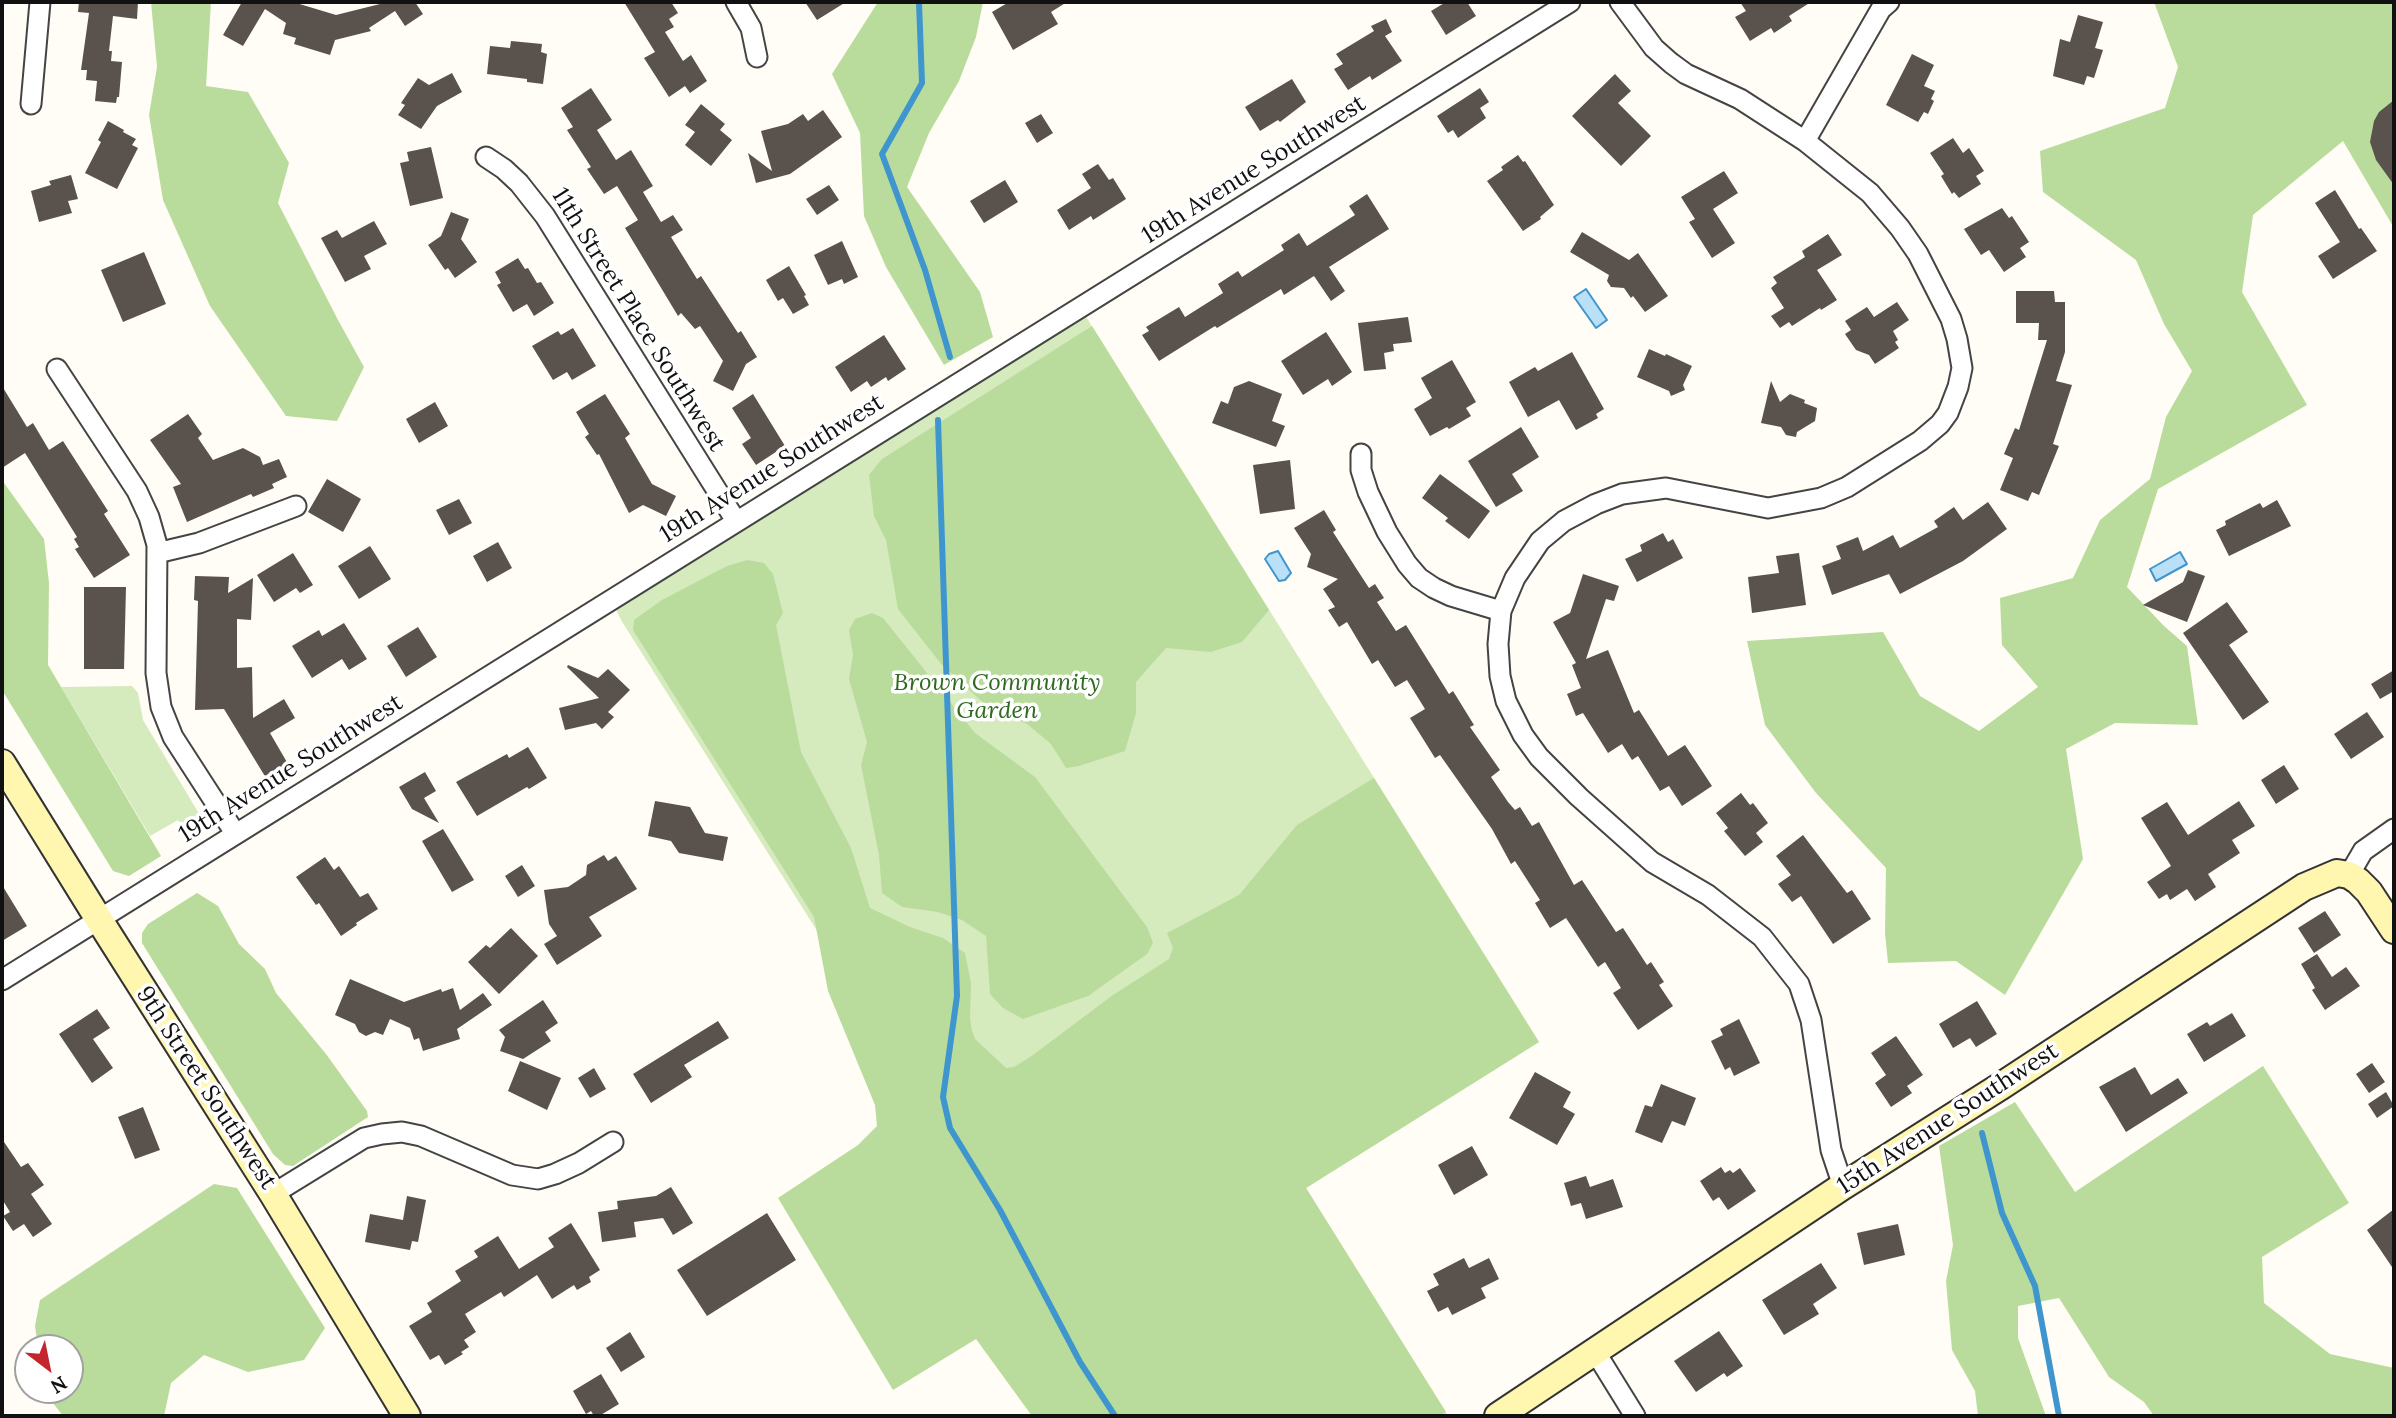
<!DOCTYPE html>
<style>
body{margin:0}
#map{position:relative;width:2396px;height:1418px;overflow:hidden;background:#fffdf5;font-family:Lora,serif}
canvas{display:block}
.frame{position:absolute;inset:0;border:4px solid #111;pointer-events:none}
.north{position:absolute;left:14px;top:1334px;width:70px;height:70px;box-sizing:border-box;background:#fff;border:2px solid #a0a0a0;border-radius:50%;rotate:148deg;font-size:19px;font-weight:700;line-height:28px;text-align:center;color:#111}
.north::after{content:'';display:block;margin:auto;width:24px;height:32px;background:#c4262e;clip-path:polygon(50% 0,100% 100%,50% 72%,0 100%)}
</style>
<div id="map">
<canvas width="2396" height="1418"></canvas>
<div class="frame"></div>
<div class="north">N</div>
</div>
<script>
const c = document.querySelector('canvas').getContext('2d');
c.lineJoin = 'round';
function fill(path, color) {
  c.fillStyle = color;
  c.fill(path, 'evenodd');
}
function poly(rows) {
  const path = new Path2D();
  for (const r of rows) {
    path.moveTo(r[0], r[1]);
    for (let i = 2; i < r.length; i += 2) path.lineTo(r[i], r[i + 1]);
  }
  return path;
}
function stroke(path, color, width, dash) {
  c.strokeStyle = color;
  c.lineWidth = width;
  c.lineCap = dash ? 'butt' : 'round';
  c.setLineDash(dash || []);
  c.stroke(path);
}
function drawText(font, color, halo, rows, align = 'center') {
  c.font = font + ' Lora,serif';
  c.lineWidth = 7;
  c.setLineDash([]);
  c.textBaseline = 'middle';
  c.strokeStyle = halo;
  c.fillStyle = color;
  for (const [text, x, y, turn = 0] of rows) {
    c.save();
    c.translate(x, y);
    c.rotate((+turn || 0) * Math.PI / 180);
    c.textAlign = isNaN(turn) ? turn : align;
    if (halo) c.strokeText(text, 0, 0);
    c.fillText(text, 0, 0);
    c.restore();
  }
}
fill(poly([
 [1080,307,1539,1042,1306,1188,1448,1416,1123,1416,621,620,611,599],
 [132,686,138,693,143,720,204,822,203,832,193,840,178,820,150,836,61,687]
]), '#d5ebbd');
fill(poly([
 [151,2,211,2,206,86,248,92,289,163,278,203,338,320,364,367,337,421,286,416,210,306,163,200,149,115,157,67],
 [878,2,983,2,976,37,959,81,929,133,907,187,980,292,993,337,944,365,886,267,864,216,860,133,832,74],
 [2154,2,2394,2,2394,228,2343,141,2253,215,2242,292,2307,405,2158,489,2127,587,2164,626,2187,646,2198,725,2115,723,2066,749,2083,859,2005,995,1956,961,1888,963,1885,933,1886,868,1816,793,1765,725,1747,641,1883,632,1920,696,1979,731,2038,687,2002,645,2000,598,2073,578,2100,520,2150,479,2166,417,2192,371,2164,324,2136,260,2043,192,2040,151,2165,108,2178,67],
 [1092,326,1269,610,1242,642,1211,652,1166,648,1136,682,1136,713,1125,751,1079,766,1066,768,1051,744,1027,724,988,707,942,665,898,609,886,540,874,516,869,475,882,459],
 [2,480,44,539,49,583,48,665,161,856,129,876,113,871,2,690],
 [747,560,764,563,773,574,783,613,776,625,801,752,851,848,870,908,910,927,943,938,965,953,971,983,970,1019,972,1031,975,1039,1006,1068,1014,1067,1033,1055,1113,995,1169,959,1173,948,1167,933,1239,895,1297,825,1374,778,1539,1042,1306,1188,1446,1412,1439,1416,1032,1416,976,1339,893,1390,778,1198,858,1145,877,1126,875,1105,828,991,814,917,633,630,634,620,662,600,727,566],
 [872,613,883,618,975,733,1035,777,1147,927,1153,943,1147,954,1088,996,1023,1019,1003,1008,990,994,986,936,962,920,938,912,902,907,882,893,879,855,861,765,867,742,849,679,853,655,849,630,855,619],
 [197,893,218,906,239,944,265,969,276,993,326,1054,367,1111,368,1117,293,1166,285,1165,273,1154,142,943,142,933,148,924],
 [2263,1066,2349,1203,2262,1257,2264,1303,2330,1354,2394,1368,2394,1416,2154,1416,2144,1402,2109,1377,2059,1298,2018,1306,2018,1338,2046,1416,1978,1416,1975,1391,1952,1350,1946,1281,1953,1245,1939,1146,2015,1102,2075,1192],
 [214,1184,237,1188,325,1328,304,1360,248,1372,204,1355,171,1383,164,1416,63,1416,43,1390,70,1390,70,1348,38,1348,35,1326,40,1300]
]), '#b9dc9c');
const water = poly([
 [1586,289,1607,320,1596,328,1574,297,1586,289],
 [1278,551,1291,573,1285,580,1279,581,1265,559,1269,554,1278,551],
 [2180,552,2187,564,2156,581,2150,569,2180,552]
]);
fill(water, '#b9e0f7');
stroke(water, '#3f96cf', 2);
stroke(poly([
 [919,2,922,83,882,154,925,270,950,357],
 [938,420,957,996,943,1097,950,1128,1000,1210,1080,1362,1115,1416],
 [1982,1133,2002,1213,2035,1286,2059,1416]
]), '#3f96cf', 6);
fill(poly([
 [79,2,138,2,137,19,113,16,109,51,112,51,111,61,122,62,119,97,117,97,116,103,95,101,97,81,86,80,87,70,81,70,89,13,78,12],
 [242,2,293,2,336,15,388,2,415,2,423,14,405,26,395,11,369,28,371,31,335,40,330,55,294,44,296,38,283,34,286,23,265,9,243,46,223,35],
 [624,2,671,2,678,13,669,19,674,27,665,32,683,61,691,55,707,81,690,93,685,86,669,97,644,58,655,52],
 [805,2,846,2,817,20],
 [1009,2,1067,2,1051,12,1058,24,1013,50,992,12],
 [1446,2,1467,2,1476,16,1446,35,1431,11],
 [1740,2,1811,2,1789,16,1792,21,1774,33,1771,28,1750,41,1735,17,1746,11],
 [2078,15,2103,22,2095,48,2103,50,2094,78,2087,76,2084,85,2053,76,2060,39,2070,42],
 [1386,19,1392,32,1385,36,1402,61,1372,80,1370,76,1348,90,1334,69,1343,64,1336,54,1374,31,1371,26],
 [511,41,542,44,541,52,547,54,543,84,527,82,527,79,487,74,490,46,510,48],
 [1912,54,1934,65,1924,86,1935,91,1931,99,1934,101,1928,114,1924,112,1918,122,1886,105],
 [452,73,462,92,437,106,421,129,398,115,405,105,401,103,418,78,429,85],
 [1615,74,1631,91,1618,103,1651,136,1621,166,1572,116],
 [1292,79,1306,102,1280,122,1278,120,1260,131,1245,107],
 [591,88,612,120,597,130,616,160,631,150,653,186,643,192,661,222,673,215,683,230,671,237,697,279,701,276,738,333,741,331,757,357,746,364,733,391,713,381,723,361,700,326,695,329,681,313,678,316,625,228,638,220,617,186,604,194,587,169,591,167,567,130,573,127,561,108],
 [1480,88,1489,102,1480,108,1486,118,1458,138,1453,130,1448,133,1437,116],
 [2394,100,2394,185,2376,160,2370,142,2374,121,2379,112],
 [701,104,725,124,720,130,732,140,711,166,685,145,695,132,685,125],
 [823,110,842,137,790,174,756,183,748,153,772,171,761,131,788,124,803,114,808,121],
 [1041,114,1053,133,1037,143,1025,123],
 [108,121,124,130,123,132,136,139,132,145,138,148,117,189,85,173,101,142,98,140],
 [1953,138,1963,153,1969,148,1984,171,1976,176,1981,184,1959,198,1954,192,1952,194,1941,176,1944,174,1930,153],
 [431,147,443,198,410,206,400,163,409,161,407,152],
 [1518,155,1523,162,1525,161,1554,205,1540,217,1541,219,1523,231,1487,181,1503,170,1501,167],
 [1098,164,1109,180,1113,178,1126,199,1093,220,1091,216,1069,230,1057,210,1091,188,1082,174],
 [1724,171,1738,193,1713,209,1735,243,1712,258,1689,222,1695,219,1681,197],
 [71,175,78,199,68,201,72,213,39,222,31,191,51,185,49,181],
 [1005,180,1018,202,984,223,970,201],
 [829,185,839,200,817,215,806,199],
 [2335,190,2359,229,2361,228,2377,251,2333,279,2318,256,2340,242,2315,203],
 [1367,194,1389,229,1329,267,1345,291,1331,301,1314,276,1284,295,1281,289,1217,328,1215,326,1159,361,1142,335,1149,331,1146,327,1179,307,1185,317,1223,293,1218,284,1238,271,1242,277,1284,250,1281,245,1299,233,1307,246,1355,215,1349,206],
 [2002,208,2009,218,2012,216,2029,242,2020,248,2026,257,2004,272,1989,250,1981,255,1964,229],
 [451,212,469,219,461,239,477,262,455,278,448,268,445,270,428,245,441,236],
 [374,221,387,244,364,256,371,269,345,282,321,238,337,230,342,238],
 [1582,232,1629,260,1638,253,1668,296,1645,312,1633,296,1631,298,1624,288,1611,287,1607,281,1609,275,1570,252],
 [1828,234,1842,255,1817,270,1837,300,1821,310,1820,308,1792,326,1789,322,1780,328,1771,316,1784,308,1771,288,1777,283,1773,277,1805,257,1802,251],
 [842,241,858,277,844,284,842,279,828,285,814,255],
 [144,252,166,304,123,322,101,270],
 [518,258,525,269,528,268,537,283,541,282,554,303,534,316,527,304,513,312,497,285,501,283,495,272],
 [789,266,806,295,804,296,809,305,793,314,783,298,778,301,766,280],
 [2016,291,2054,291,2055,302,2065,302,2065,352,2056,381,2072,385,2053,444,2059,446,2039,495,2032,492,2028,501,2000,490,2013,458,2004,454,2015,428,2019,430,2047,340,2038,340,2039,323,2016,323],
 [1897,302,1909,320,1893,331,1898,340,1895,342,1899,348,1875,364,1869,355,1856,350,1845,334,1851,330,1845,321,1867,307,1874,317],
 [1408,317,1412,342,1393,344,1394,351,1384,353,1386,369,1364,371,1358,323],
 [573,328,596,366,572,380,567,372,553,380,532,346,558,331,561,335],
 [1326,332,1352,372,1332,386,1328,379,1303,395,1281,361],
 [884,335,906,369,888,381,886,377,871,387,867,381,851,392,835,367],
 [1649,349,1665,356,1666,354,1692,366,1683,385,1685,390,1671,396,1669,391,1637,377],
 [1572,352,1604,409,1596,414,1598,418,1576,430,1559,400,1528,417,1509,382,1535,367,1538,371],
 [1452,360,1476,402,1466,408,1471,416,1449,429,1447,427,1430,436,1414,409,1432,398,1421,378],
 [1249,381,1282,394,1272,421,1285,426,1276,447,1212,423,1221,401,1228,404,1234,387],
 [1771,381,1780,402,1790,394,1805,400,1804,403,1817,408,1815,421,1797,432,1796,437,1786,435,1781,427,1761,423],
 [2,386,27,427,33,423,49,450,63,441,108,511,104,514,130,555,94,578,75,549,79,547,74,539,77,537,25,453,2,468],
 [605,394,630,434,625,438,652,484,676,496,666,516,643,505,629,513,599,454,597,455,585,437,589,434,576,412],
 [753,394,785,446,756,465,742,444,751,438,732,408],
 [435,402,448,426,419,443,406,419],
 [188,414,202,434,198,438,213,460,243,448,260,457,263,465,279,459,287,477,272,484,274,488,253,497,251,494,187,522,173,487,181,484,150,440],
 [1521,427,1539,457,1512,474,1523,491,1496,507,1468,461],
 [1290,460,1295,509,1260,514,1253,465],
 [1440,474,1490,511,1469,539,1445,521,1448,518,1422,498],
 [327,479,361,499,343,532,308,512],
 [459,499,472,523,449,535,436,510],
 [2277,500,2291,526,2229,556,2216,530,2226,525,2225,521,2260,503,2263,508],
 [1988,502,2007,529,1963,561,1900,594,1889,574,1832,595,1822,566,1841,559,1836,546,1858,537,1863,551,1893,535,1900,548,1938,527,1934,521,1954,507,1963,520],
 [1324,510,1336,530,1333,532,1356,568,1369,588,1375,584,1384,598,1377,602,1396,631,1406,625,1449,694,1453,691,1474,725,1470,727,1500,770,1491,777,1508,802,1515,810,1520,807,1532,826,1539,822,1574,885,1582,880,1616,932,1623,928,1647,965,1651,962,1664,982,1659,985,1673,1006,1638,1030,1613,993,1621,988,1605,962,1598,967,1566,918,1550,928,1535,903,1540,900,1515,861,1511,864,1492,829,1440,755,1435,758,1410,718,1425,709,1407,680,1395,687,1378,660,1372,664,1347,622,1339,627,1328,610,1335,607,1323,589,1338,579,1307,567,1311,554,1294,528],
 [1663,533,1668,542,1673,539,1683,558,1637,582,1625,559,1642,551,1640,545],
 [498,542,512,568,487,582,473,556],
 [370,546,391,579,359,599,338,566],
 [293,553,313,585,300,593,296,588,274,602,257,575],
 [1799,553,1806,605,1752,613,1748,577,1779,573,1776,556],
 [2188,570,2205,576,2187,622,2143,605,2183,582],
 [1583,574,1619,586,1614,601,1606,599,1586,659,1608,650,1634,713,1639,710,1668,756,1685,745,1712,786,1682,806,1669,786,1660,791,1638,756,1632,760,1622,744,1608,753,1583,713,1576,716,1567,694,1581,688,1572,665,1576,663,1553,622,1570,613],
 [195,576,229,577,228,593,253,578,251,620,237,619,237,668,252,667,253,718,284,699,295,718,270,733,288,764,266,778,224,709,195,710,198,601,194,600],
 [84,587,126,587,124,669,84,669],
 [2227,602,2248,632,2229,645,2269,702,2243,720,2183,633],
 [344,623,367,659,349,670,342,659,312,678,292,646,319,630,322,636],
 [418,627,437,657,406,677,387,646],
 [568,665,598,678,608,669,630,690,608,712,614,717,602,729,596,723,565,730,559,708,599,698,567,667],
 [2394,670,2394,691,2380,699,2371,684],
 [2367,712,2384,737,2351,759,2334,734],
 [528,747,547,778,529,789,527,787,477,816,456,782,507,754,509,758],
 [2284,765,2299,789,2276,804,2261,780],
 [425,772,436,791,424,798,439,823,412,809,399,787],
 [1741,793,1750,805,1753,803,1768,823,1756,833,1763,842,1745,856,1724,831,1728,828,1716,813],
 [655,801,690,807,705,833,728,837,723,861,679,853,671,841,648,836],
 [2239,801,2255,826,2232,840,2240,853,2208,874,2216,887,2195,901,2187,889,2170,900,2167,894,2159,899,2147,882,2171,866,2141,818,2167,802,2188,835],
 [443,829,474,880,452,892,422,841],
 [1803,835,1847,893,1852,890,1871,919,1833,944,1801,896,1792,902,1778,884,1791,875,1776,856],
 [604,855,608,861,616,856,637,889,589,917,602,936,557,965,544,944,557,936,549,924,544,890,568,887,586,875,587,865],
 [325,857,334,870,339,866,360,897,368,893,378,909,356,923,357,925,341,936,319,903,316,905,296,877],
 [522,865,535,886,518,897,505,876],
 [2,885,27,926,2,941],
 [2325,911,2341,935,2314,953,2298,928],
 [511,928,538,956,499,994,468,962,486,945,490,948],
 [2317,954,2332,977,2346,967,2360,986,2325,1010,2312,990,2315,988,2301,964],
 [350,979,404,1002,441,989,442,992,453,988,460,1010,483,993,492,1005,457,1029,460,1039,423,1051,419,1038,414,1040,410,1028,390,1019,383,1035,375,1032,366,1036,359,1032,355,1024,335,1015],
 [543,1000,558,1023,545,1032,551,1041,523,1059,500,1051,505,1037,499,1030],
 [1977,1001,1997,1034,1976,1047,1970,1038,1953,1048,1939,1024],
 [97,1009,110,1028,93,1039,113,1068,92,1083,59,1034],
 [2232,1013,2246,1036,2204,1062,2187,1034,2207,1022,2210,1026],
 [1739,1019,1760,1063,1734,1076,1730,1067,1725,1070,1711,1041,1723,1035,1720,1029],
 [718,1021,729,1038,684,1065,692,1077,651,1103,633,1074],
 [1896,1036,1923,1075,1907,1086,1912,1093,1891,1107,1875,1083,1886,1075,1871,1053],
 [520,1061,561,1078,547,1110,508,1091],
 [2372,1063,2385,1082,2369,1093,2356,1074],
 [2135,1067,2151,1095,2178,1078,2188,1093,2126,1132,2099,1087],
 [594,1068,606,1089,590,1098,578,1078],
 [1535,1072,1571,1092,1563,1107,1575,1114,1557,1145,1509,1118],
 [1661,1084,1696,1098,1685,1126,1672,1121,1662,1143,1635,1132,1645,1105,1652,1107],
 [2386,1092,2394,1106,2377,1118,2368,1104],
 [143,1107,160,1150,135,1159,118,1117],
 [2,1139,21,1167,28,1163,44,1185,31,1194,52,1224,33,1237,24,1224,13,1231,3,1216,10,1212,2,1199],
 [1472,1146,1488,1175,1454,1195,1438,1165],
 [1721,1167,1725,1173,1730,1170,1733,1173,1740,1168,1756,1191,1728,1210,1719,1197,1713,1201,1700,1181],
 [1586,1176,1590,1187,1613,1179,1623,1207,1586,1219,1581,1203,1571,1206,1564,1183],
 [671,1187,693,1223,673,1235,663,1218,634,1222,636,1237,602,1242,598,1212,618,1209,617,1201,656,1196],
 [407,1196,426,1200,418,1242,412,1241,410,1250,365,1242,370,1214,403,1220],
 [2394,1209,2394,1270,2367,1230],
 [767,1213,796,1260,707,1316,677,1270],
 [571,1223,600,1270,589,1277,591,1282,577,1290,574,1285,552,1299,537,1275,504,1297,501,1292,465,1314,476,1332,464,1340,469,1347,461,1352,463,1354,445,1365,439,1355,430,1360,409,1326,432,1312,427,1303,461,1281,455,1271,478,1257,474,1251,498,1236,519,1269,554,1247,548,1238],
 [1898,1224,1905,1255,1864,1265,1857,1233],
 [1464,1258,1469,1268,1489,1258,1499,1279,1481,1288,1486,1298,1452,1315,1448,1307,1438,1312,1427,1291,1439,1285,1433,1274],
 [1821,1263,1837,1288,1813,1304,1819,1314,1784,1335,1762,1300],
 [1719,1331,1743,1366,1727,1377,1724,1373,1696,1392,1674,1361],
 [630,1332,645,1357,621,1372,606,1348],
 [601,1374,619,1404,599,1416,594,1416,591,1411,586,1414,573,1391]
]), '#5a524d');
const street = poly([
 [736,2,751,28,757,57],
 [1620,2,1654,48,1671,63,1686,74,1740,99,1805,141,1870,193,1900,228,1918,254,1951,319,1957,339,1962,368,1958,387,1948,413,1940,424,1920,441,1847,487,1821,498,1768,508,1666,488,1622,494,1596,504,1564,521,1540,541,1515,578,1501,611,1498,644,1500,676,1506,701,1523,735,1539,757,1579,797,1652,862,1708,895,1762,937,1799,984,1811,1020,1831,1150,1843,1186],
 [31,104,40,2],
 [1805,141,1881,9,1889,2],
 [486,157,504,169,519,183,545,216,736,521],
 [57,369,137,491,149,517,157,545,156,673,161,707,173,737,235,833],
 [1361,454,1361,470,1368,492,1387,532,1407,564,1419,578,1434,588,1451,596,1501,611],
 [157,553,199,543,296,506],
 [2349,875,2363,851,2394,829],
 [2,980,1570,2],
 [273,1194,364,1138,382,1134,402,1132,421,1136,512,1175,538,1179,555,1174,579,1163,613,1142],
 [1596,1353,1635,1416]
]);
const secondary = poly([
 [2,763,98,918,273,1194,407,1416],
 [1498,1416,1843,1186,2001,1086,2304,887,2337,873,2349,875,2358,881,2369,892,2394,930]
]);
stroke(street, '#444', 23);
stroke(secondary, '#333', 30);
stroke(street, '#fff', 19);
stroke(secondary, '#fff6b0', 26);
drawText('24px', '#111', '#fff', [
 ["19th Avenue Southwest",1254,170,-32],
 ["11th Street Place Southwest",638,320,58],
 ["19th Avenue Southwest",772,469,-32],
 ["19th Avenue Southwest",291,769,-32],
 ["9th Street Southwest",206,1088,57],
 ["15th Avenue Southwest",1948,1119,-33]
]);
drawText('italic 24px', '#2f6b1f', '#fff', [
 ["Brown Community",997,683],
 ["Garden",997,711]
]);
</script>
